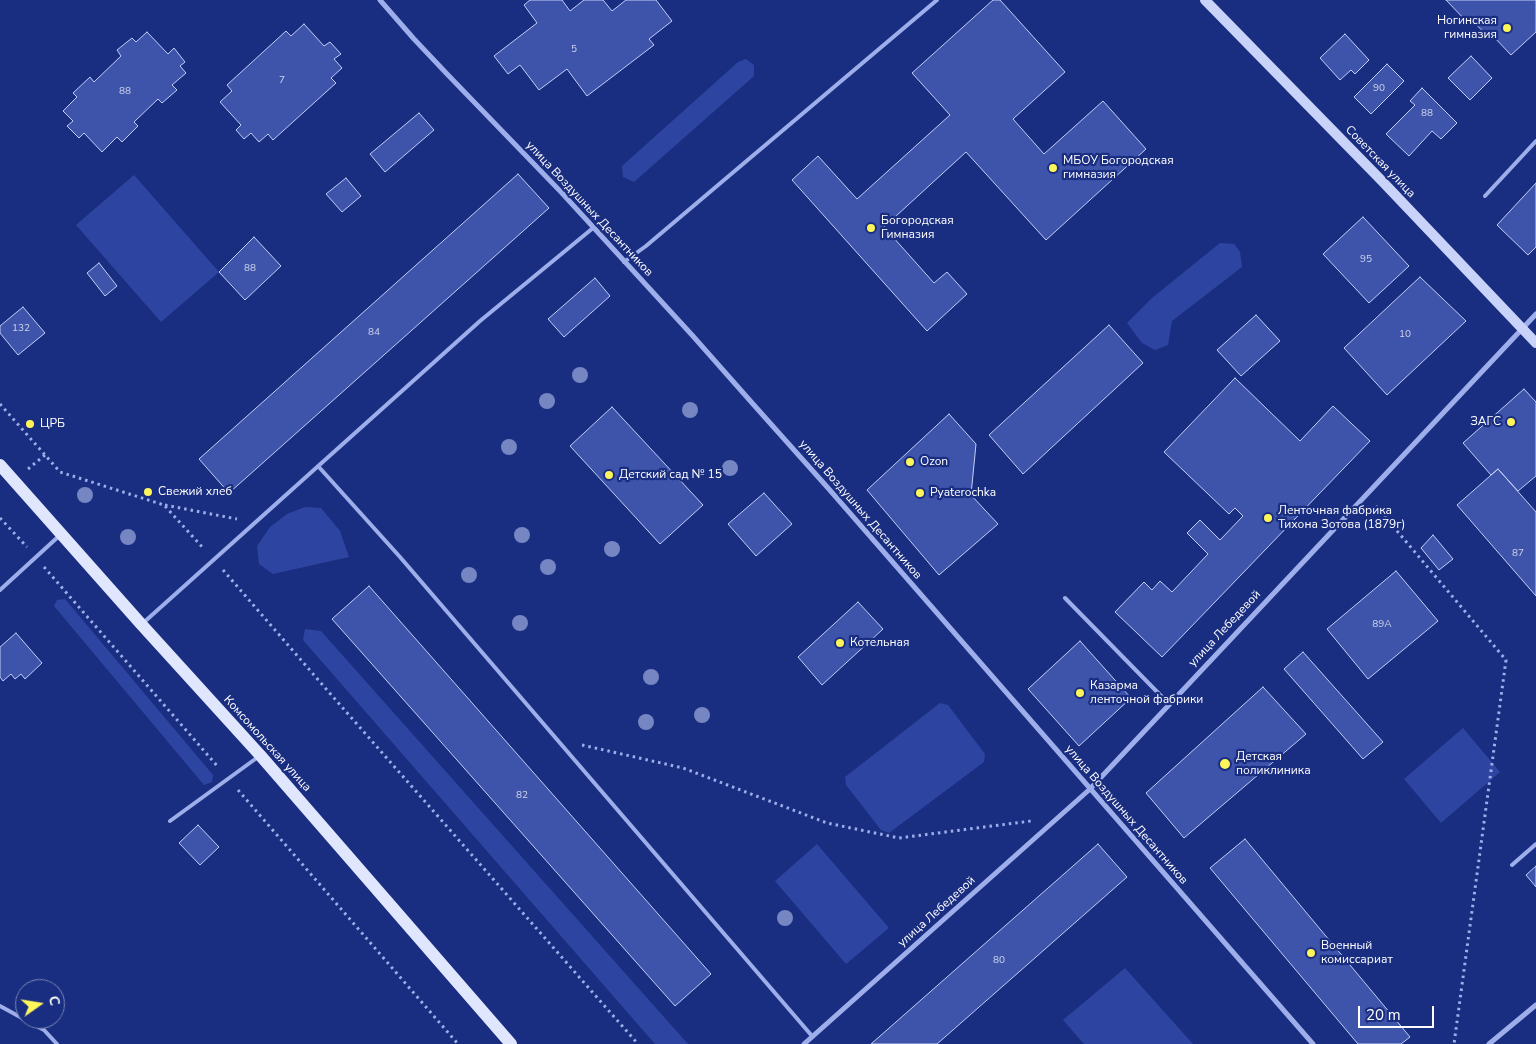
<!DOCTYPE html>
<meta charset="utf-8">
<style>
body{margin:0}
#map{position:relative;width:1536px;height:1044px;overflow:hidden;background:#1a2e81;font-family:"Nunito Sans",sans-serif}
canvas{display:block}
.north{position:absolute;left:15px;top:979px;width:50px;height:50px;box-sizing:border-box;background:#1a2e81;border:1px solid #7682b3;border-radius:50%;rotate:77deg;font-size:14px;font-weight:700;line-height:20px;text-align:center;color:#fff}
.north::after{content:'';display:block;margin:auto;width:18px;height:22px;background:#fdf559;clip-path:polygon(50% 0,100% 100%,50% 72%,0 100%)}
.scale{position:absolute;left:1358px;top:1006px;width:76px;height:22px;box-sizing:border-box;border:2px solid #fff;border-top:0;padding-left:6px;font-size:15px;line-height:18px;white-space:nowrap;color:#fff;-webkit-text-stroke:4px #1a2e81;paint-order:stroke}
</style>
<div id="map">
<canvas width="1536" height="1044"></canvas>
<div class="north">С</div>
<div class="scale">20 m</div>
</div>
<script>
const c = document.querySelector('canvas').getContext('2d');
c.lineJoin = 'round';
function fill(path, color) {
  c.fillStyle = color;
  c.fill(path, 'evenodd');
}
function poly(rows) {
  const path = new Path2D();
  for (const r of rows) {
    path.moveTo(r[0], r[1]);
    for (let i = 2; i < r.length; i += 2) path.lineTo(r[i], r[i + 1]);
  }
  return path;
}
function stroke(path, color, width, dash) {
  c.strokeStyle = color;
  c.lineWidth = width;
  c.lineCap = dash ? 'butt' : 'round';
  c.setLineDash(dash || []);
  c.stroke(path);
}
function drawText(font, color, halo, rows, align = 'center') {
  c.font = font + ' "Nunito Sans",sans-serif';
  c.lineWidth = 4.5;
  c.setLineDash([]);
  c.textBaseline = 'middle';
  c.strokeStyle = halo;
  c.fillStyle = color;
  for (const [text, x, y, turn = 0] of rows) {
    c.save();
    c.translate(x, y);
    c.rotate((+turn || 0) * Math.PI / 180);
    c.textAlign = isNaN(turn) ? turn : align;
    if (halo) c.strokeText(text, 0, 0);
    c.fillText(text, 0, 0);
    c.restore();
  }
}
fill(poly([
 [746,59,754,65,754,76,634,182,623,177,622,166,738,62],
 [134,175,219,272,161,322,76,225],
 [1220,243,1234,244,1240,252,1242,267,1172,321,1168,345,1155,350,1142,343,1127,323,1152,298],
 [305,507,321,508,340,531,349,557,273,574,259,564,257,546,270,527,287,514],
 [65,599,213,775,212,782,204,785,54,606,57,600],
 [305,629,321,631,688,1044,655,1044,303,640],
 [940,703,948,705,985,754,984,762,889,833,881,830,846,785,845,777],
 [1463,728,1500,772,1441,823,1404,779],
 [817,844,889,928,846,964,775,881],
 [1125,968,1193,1044,1084,1044,1063,1020]
]), '#2d45a0');
const building = poly([
 [530,0,562,0,570,11,584,0,603,0,612,11,626,0,656,0,672,21,649,39,654,45,587,96,567,69,539,90,520,65,508,74,494,56,537,23,524,5,530,0],
 [993,0,1000,0,1065,72,1013,119,1044,154,1103,101,1146,149,1046,240,966,152,884,227,934,283,947,272,967,294,927,331,792,180,818,156,857,199,950,115,912,73,993,0],
 [1446,0,1536,0,1536,32,1511,55,1493,36,1490,39,1472,20,1468,23,1446,0],
 [304,24,324,46,330,42,341,54,334,59,342,68,331,78,336,83,273,140,268,134,259,142,251,133,244,139,236,130,241,125,220,102,232,91,227,85,286,31,291,36,304,24],
 [147,32,168,54,174,48,185,62,180,66,186,73,172,85,177,90,162,103,158,99,134,122,138,126,122,142,117,137,102,152,84,133,79,138,67,126,73,121,63,111,77,97,73,93,90,77,94,82,121,56,117,50,132,38,136,42,147,32],
 [1345,34,1369,60,1355,74,1351,70,1340,80,1320,58,1345,34],
 [1471,56,1492,78,1470,100,1448,78,1471,56],
 [1387,64,1404,81,1371,114,1354,97,1387,64],
 [1422,88,1457,123,1441,139,1432,131,1409,156,1386,134,1415,105,1410,101,1422,88],
 [419,113,434,130,385,172,370,154,419,113],
 [518,174,549,208,229,493,199,459,518,174],
 [346,178,361,196,342,212,326,194,346,178],
 [1536,183,1536,247,1528,255,1497,225,1536,183],
 [1363,217,1409,266,1369,303,1323,254,1363,217],
 [254,237,281,266,245,300,219,272,254,237],
 [99,263,117,286,105,296,87,273,99,263],
 [1420,277,1466,321,1387,395,1344,348,1420,277],
 [595,278,610,296,564,337,548,319,595,278],
 [23,307,45,333,18,355,0,333,0,326,23,307],
 [1256,315,1280,341,1241,376,1217,350,1256,315],
 [1109,325,1143,363,1023,474,989,435,1109,325],
 [1235,378,1300,441,1333,406,1370,441,1162,657,1115,612,1144,582,1152,590,1160,581,1172,592,1208,554,1187,533,1200,520,1220,540,1243,516,1235,508,1229,514,1164,452,1235,378],
 [1524,389,1536,402,1536,476,1518,491,1498,469,1491,475,1463,443,1524,389],
 [612,407,703,505,660,544,570,446,612,407],
 [949,414,976,444,971,495,998,524,939,575,867,490,949,414],
 [1498,469,1536,512,1536,596,1457,505,1498,469],
 [764,493,792,524,756,556,728,524,764,493],
 [1433,535,1453,559,1439,570,1421,548,1433,535],
 [1396,571,1438,621,1368,679,1327,629,1396,571],
 [369,586,711,974,675,1006,332,619,369,586],
 [858,602,883,629,822,685,798,657,858,602],
 [16,633,42,663,25,679,21,674,15,679,11,674,3,681,0,677,0,647,16,633],
 [1080,641,1131,698,1079,746,1028,689,1080,641],
 [1303,652,1383,742,1363,759,1284,669,1303,652],
 [1263,687,1306,734,1184,838,1146,793,1263,687],
 [198,825,219,847,200,865,179,843,198,825],
 [1245,839,1410,1037,1401,1044,1358,1044,1210,868,1245,839],
 [1098,844,1127,877,937,1044,871,1044,1098,844],
 [1536,866,1536,887,1526,875,1536,866]
]);
fill(building, '#3e54aa');
stroke(building, '#c2cef8', 1);
stroke(poly([
 [0,404,60,472,164,505,204,549],
 [28,469,45,455],
 [165,505,237,519],
 [1376,506,1506,660,1454,1044],
 [0,518,27,547],
 [44,567,219,768],
 [223,570,327,690,638,1044],
 [582,745,683,768,827,823,899,838,1031,821],
 [238,790,458,1044]
]), '#9daeeb', 3, [2.5, 4]);
stroke(poly([
 [1485,196,1536,141],
 [624,262,646,246,937,0],
 [318,466,400,557,812,1036],
 [0,590,59,536],
 [1065,598,1169,704],
 [142,624,480,321,593,228],
 [170,821,258,757],
 [1512,865,1536,844],
 [0,1006,44,1030,57,1044]
]), '#9daeeb', 4);
stroke(poly([
 [380,0,414,39,448,75,561,192,692,335,753,404,828,488,1313,1044],
 [804,1044,1090,789,1536,314],
 [1489,1044,1536,1005]
]), '#9daeeb', 5);
stroke(poly([
 [1205,0,1382,181,1536,343]
]), '#c9d2f8', 10);
stroke(poly([
 [0,465,141,624,260,755,511,1044]
]), '#e1e6ff', 12);
c.fillStyle = '#7686c2';
for (const [x, y] of [
 [580,375],
 [547,401],
 [690,410],
 [509,447],
 [730,468],
 [85,495],
 [522,535],
 [128,537],
 [612,549],
 [548,567],
 [469,575],
 [520,623],
 [651,677],
 [702,715],
 [646,722],
 [785,918]
]) {
  c.beginPath();
  c.arc(x, y, 8, 0, 2 * Math.PI);
  c.fill();
}
for (const [x, y, r, color] of [
 [1507,28,5,"#fdf559"],
 [1053,168,5,"#fdf559"],
 [871,228,5,"#fdf559"],
 [1511,422,5,"#fdf559"],
 [30,424,5,"#fdf559"],
 [910,462,5,"#fdf559"],
 [609,475,5,"#fdf559"],
 [148,492,5,"#fdf559"],
 [920,493,5,"#fdf559"],
 [1268,518,5,"#fdf559"],
 [840,643,5,"#fdf559"],
 [1080,693,5,"#fdf559"],
 [1225,764,6,"#fdf559"],
 [1311,953,5,"#fdf559"]
]) {
  const dot = new Path2D();
  dot.arc(x, y, r, 0, 2 * Math.PI);
  c.fillStyle = color;
  c.fill(dot);
  stroke(dot, '#1a2e81', 2);
}
drawText('10px', '#cfd4ea', null, [
 ["5",574,50],
 ["7",282,81],
 ["90",1379,89],
 ["88",125,92],
 ["88",1427,114],
 ["95",1366,260],
 ["88",250,269],
 ["132",21,329],
 ["84",374,333],
 ["10",1405,335],
 ["87",1518,554],
 ["89А",1382,625],
 ["82",522,796],
 ["80",999,961]
]);
drawText('12px', '#fff', '#1a2e81', [
 ["Ногинская",1497,21,"right"],
 ["гимназия",1497,35,"right"],
 ["МБОУ Богородская",1063,161],
 ["гимназия",1063,175],
 ["Богородская",881,221],
 ["Гимназия",881,235],
 ["ЗАГС",1501,422,"right"],
 ["ЦРБ",40,424],
 ["Ozon",920,462],
 ["Детский сад № 15",619,475],
 ["Свежий хлеб",158,492],
 ["Pyaterochka",930,493],
 ["Ленточная фабрика",1278,511],
 ["Тихона Зотова (1879г)",1278,525],
 ["Котельная",850,643],
 ["Казарма",1090,686],
 ["ленточной фабрики",1090,700],
 ["Детская",1236,757],
 ["поликлиника",1236,771],
 ["Военный",1321,946],
 ["комиссариат",1321,960]
], 'left');
drawText('12px', '#fff', '#1a2e81', [
 ["Советская улица",1380,162,46],
 ["улица Воздушных Десантников",589,209,47],
 ["улица Воздушных Десантников",860,510,49],
 ["улица Лебедевой",1225,629,-47],
 ["Комсомольская улица",267,744,48],
 ["улица Воздушных Десантников",1126,815,49],
 ["улица Лебедевой",937,912,-42]
]);
</script>
